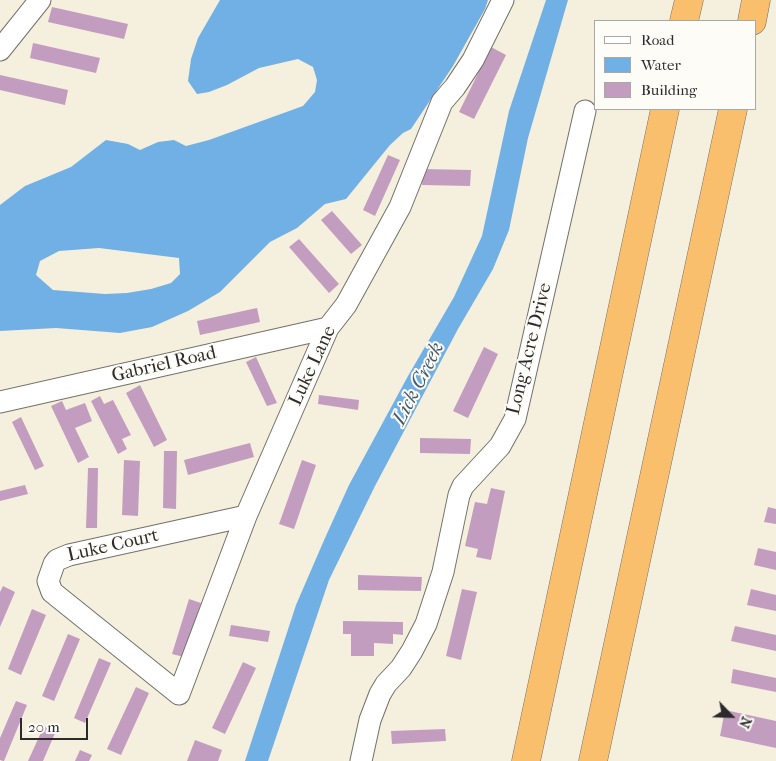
<!DOCTYPE html>
<style>
body{margin:0}
#map{position:relative;width:776px;height:761px;overflow:hidden;background:#f5efdd;font-family:"IM FELL French Canon",serif}
canvas{display:block}
.legend{position:absolute;left:594px;top:20px;width:162px;height:90px;box-sizing:border-box;background:#fdfcf7;border:1px solid #a9a8a5;margin:0;padding:6px 9px;list-style:none;font-size:15px;color:#2b2b2b}
.legend li{display:flex;align-items:center;gap:10px;height:25px}
.legend b{width:25px;border:1px solid #a9a8a5}
.north{position:absolute;left:706px;top:691px;width:50px;height:50px;-webkit-text-stroke:4px #fdfcf7;paint-order:stroke;rotate:114deg;font-size:14px;font-weight:700;line-height:20px;text-align:center;color:#2b2b2b}
.north::after{content:'';display:block;margin:auto;width:18px;height:22px;background:#2b2b2b;clip-path:polygon(50% 0,100% 100%,50% 72%,0 100%)}
.scale{position:absolute;left:20px;top:718px;width:68px;height:22px;box-sizing:border-box;border:2px solid #2b2b2b;border-top:0;padding-left:6px;font-size:15px;line-height:18px;white-space:nowrap;color:#2b2b2b;-webkit-text-stroke:4px #fdfcf7;paint-order:stroke}
</style>
<div id="map">
<canvas width="776" height="761"></canvas>
<ul class="legend">
<li><b style="height:6px;background:#fff"></b>Road</li>
<li><b style="height:14px;background:#71b0e4"></b>Water</li>
<li><b style="height:14px;background:#c39dc0"></b>Building</li>
</ul>
<div class="north">N</div>
<div class="scale">20 m</div>
</div>
<script>
const c = document.querySelector('canvas').getContext('2d');
c.lineJoin = 'round';
function fill(path, color) {
  c.fillStyle = color;
  c.fill(path, 'evenodd');
}
function poly(rows) {
  const path = new Path2D();
  for (const r of rows) {
    path.moveTo(r[0], r[1]);
    for (let i = 2; i < r.length; i += 2) path.lineTo(r[i], r[i + 1]);
  }
  return path;
}
function stroke(path, color, width, dash) {
  c.strokeStyle = color;
  c.lineWidth = width;
  c.lineCap = dash ? 'butt' : 'round';
  c.setLineDash(dash || []);
  c.stroke(path);
}
function drawText(font, color, halo, rows, align = 'center') {
  c.font = font + ' "IM FELL French Canon",serif';
  c.lineWidth = 4;
  c.setLineDash([]);
  c.textBaseline = 'middle';
  c.strokeStyle = halo;
  c.fillStyle = color;
  for (const [text, x, y, turn = 0] of rows) {
    c.save();
    c.translate(x, y);
    c.rotate((+turn || 0) * Math.PI / 180);
    c.textAlign = isNaN(turn) ? turn : align;
    if (halo) c.strokeText(text, 0, 0);
    c.fillText(text, 0, 0);
    c.restore();
  }
}
fill(poly([
 [220,0,488,0,485,9,453,66,411,129,403,133,390,145,346,199,325,204,297,228,270,242,220,292,188,311,152,327,120,333,56,328,0,331,0,205,25,186,71,167,106,140,128,144,140,150,158,142,174,140,186,146,209,140,303,106,315,92,317,80,313,67,298,59,259,68,227,85,209,92,197,94,188,81,191,59,198,38],
 [99,248,179,258,180,274,171,283,151,289,127,293,105,294,53,290,36,275,40,261,59,251],
 [546,0,568,0,528,138,509,230,493,269,458,329,375,486,329,580,268,761,245,761,296,605,325,538,349,485,408,376,454,297,482,236,509,111]
]), '#71b0e4');
fill(poly([
 [52,7,128,24,124,39,48,22],
 [33,43,100,58,96,73,30,58],
 [491,47,506,55,474,119,459,112],
 [0,75,68,90,65,105,0,90],
 [388,155,400,160,375,216,363,210],
 [423,169,471,170,470,186,422,185],
 [332,211,362,245,351,254,321,220],
 [299,239,339,284,329,293,289,247],
 [257,308,260,322,200,335,197,321],
 [484,347,498,354,468,418,453,411],
 [256,357,277,403,267,406,246,362],
 [140,385,167,440,154,447,126,393],
 [319,395,359,400,358,410,318,404],
 [100,396,104,404,113,400,131,435,122,439,127,449,118,454,91,401],
 [62,401,66,410,85,403,92,421,75,428,89,457,78,463,51,406],
 [21,417,44,466,35,470,12,422],
 [420,438,471,439,470,454,420,453],
 [250,443,254,457,188,475,184,460],
 [164,451,177,451,176,509,163,508],
 [124,460,140,461,138,516,122,515],
 [302,460,316,465,294,529,279,524],
 [88,468,98,468,97,528,86,528],
 [25,485,28,494,0,501,0,491],
 [491,488,505,491,491,560,476,557,478,549,465,546,475,502,487,504],
 [768,507,776,509,776,524,764,522],
 [758,548,776,552,776,570,754,565],
 [358,575,422,577,421,591,358,590],
 [3,586,15,592,0,627,0,592],
 [462,589,477,592,461,660,446,656],
 [751,589,776,595,776,611,747,605],
 [189,599,201,603,184,657,172,654],
 [32,609,46,615,21,675,8,669],
 [343,621,403,622,403,635,393,634,393,644,374,643,374,656,351,656,351,634,343,634],
 [231,625,270,631,268,642,229,636],
 [735,626,776,635,776,651,731,641],
 [68,634,80,639,54,701,42,696],
 [99,658,111,663,85,723,74,718],
 [243,662,256,668,225,734,212,728],
 [733,669,776,678,776,692,731,683],
 [136,687,149,693,121,755,107,749],
 [16,701,27,705,4,761,3,761,0,760,0,738],
 [725,710,776,721,776,748,720,736],
 [44,726,56,731,43,761,28,761],
 [445,729,446,741,392,744,391,731],
 [195,740,222,750,218,761,187,761],
 [80,750,92,755,89,761,75,761]
]), '#c39dc0');
const street = poly([
 [0,50,40,0],
 [0,402,328,328],
 [246,516,69,555,57,560,54,564,48,581,52,592,179,694,246,516,328,328,346,305,400,207,442,102,455,87,473,60,503,0],
 [361,761,370,720,380,694,386,684,401,668,412,651,426,624,443,572,459,495,463,486,500,446,515,419,585,111]
]);
const highway = poly([
 [684,21,689,0],
 [752,21,756,0],
 [526,761,665,109],
 [593,761,733,109]
]);
stroke(street, '#727069', 23);
stroke(highway, '#727069', 29);
stroke(street, '#fff', 21);
stroke(highway, '#f9bf6d', 28);
drawText('19px', '#2b2b2b', '#fdfcf7', [
 ["Long Acre Drive",530,349,-76],
 ["Gabriel Road",164,365,-13],
 ["Luke Lane",313,366,-65],
 ["Luke Court",113,546,-13]
]);
drawText('italic 20px', '#445a6c', '#fdfcf7', [
 ["Lick Creek",419,384,-63]
]);
</script>
